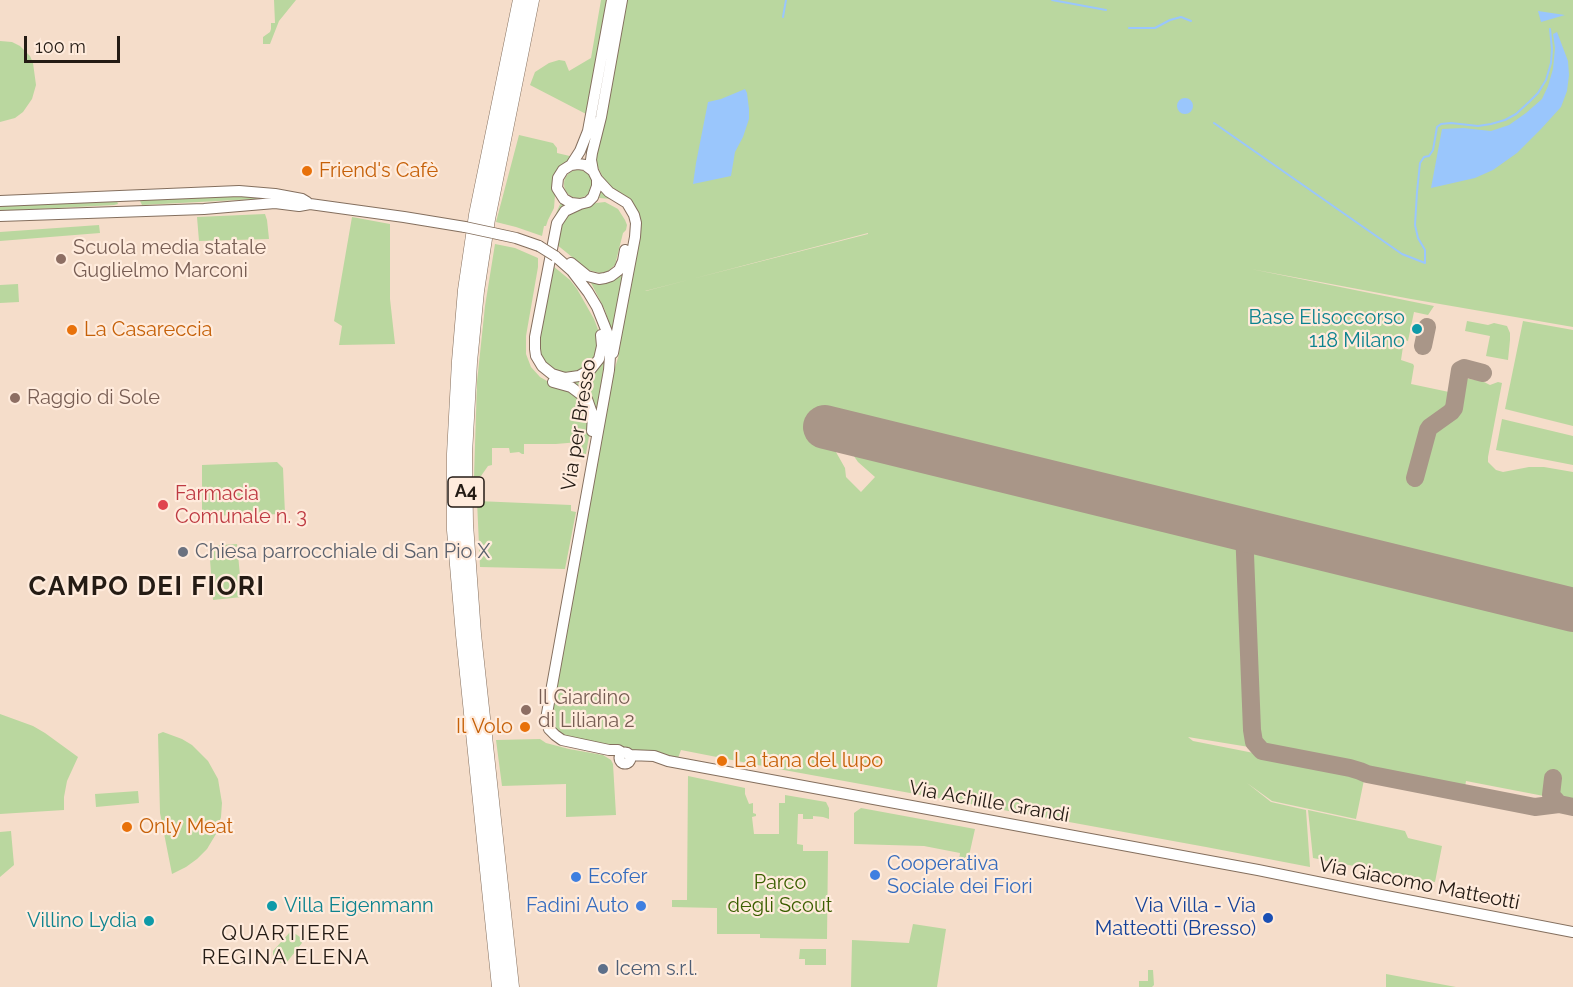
<!DOCTYPE html>
<meta charset="utf-8">
<style>
body{margin:0}
#map{position:relative;width:1573px;height:987px;overflow:hidden;background:#f5ddca;font-family:Raleway,sans-serif}
canvas{display:block}
.scale{position:absolute;left:24px;top:36px;width:96px;height:27px;box-sizing:border-box;border:3px solid #241b14;border-top:0;padding-left:8px;font-size:18px;line-height:21px;white-space:nowrap;color:#241b14;-webkit-text-stroke:4px #ffebdc;paint-order:stroke}
</style>
<div id="map">
<canvas width="1573" height="987"></canvas>
<div class="scale">100 m</div>
</div>
<script>
const c = document.querySelector('canvas').getContext('2d');
c.lineJoin = 'round';
function fill(path, color) {
  c.fillStyle = color;
  c.fill(path, 'evenodd');
}
function poly(rows) {
  const path = new Path2D();
  for (const r of rows) {
    if (r.length === 3) {
      path.moveTo(r[0] + r[2], r[1]);
      path.arc(r[0], r[1], r[2], 0, 2 * Math.PI);
      continue;
    }
    path.moveTo(r[0], r[1]);
    for (let i = 2; i < r.length; i += 2) path.lineTo(r[i], r[i + 1]);
  }
  return path;
}
function stroke(path, color, width, dash) {
  c.strokeStyle = color;
  c.lineWidth = width;
  c.lineCap = dash ? 'butt' : 'round';
  c.setLineDash(dash || []);
  c.stroke(path);
}
function drawText(font, color, halo, rows, align = 'center') {
  c.font = font + ' Raleway,sans-serif';
  c.lineWidth = 4.5;
  c.setLineDash([]);
  c.textBaseline = 'middle';
  c.strokeStyle = halo;
  c.fillStyle = color;
  for (const [text, x, y, turn = 0] of rows) {
    c.save();
    c.translate(x, y);
    c.rotate((+turn || 0) * Math.PI / 180);
    c.textAlign = isNaN(turn) ? turn : align;
    if (halo) c.strokeText(text, 0, 0);
    c.fillText(text, 0, 0);
    c.restore();
  }
}
fill(poly([
 [274,0,296,0,279,21,270,44,263,44,263,37,270,32,271,29,271,23,275,23],
 [601,0,609,0,588,115,530,85,535,72,549,63,559,60,565,61,569,71,591,58],
 [627,0,1573,0,1573,327,1411,299,1251,269,1434,306,1428,315,1414,312,1408,341,1404,340,1401,360,1413,364,1414,366,1411,384,1449,392,1452,395,1459,396,1464,378,1482,381,1490,385,1498,382,1502,383,1488,457,1488,462,1496,470,1503,472,1529,467,1544,467,1573,472,1573,595,829,413,822,442,832,445,845,468,846,477,861,492,875,477,858,462,849,449,1240,544,1249,747,1188,737,1193,741,1365,775,1356,819,1272,801,1247,783,1271,802,1306,810,1310,867,1206,847,773,768,681,750,678,758,569,738,558,731,552,720,552,702,612,377,618,358,640,229,632,202,623,194,612,189,606,184,597,165,596,158],
 [868,233,868,234,645,291,646,291],
 [0,41,12,42,20,46,30,56,33,63,36,85,32,99,23,112,15,118,0,122],
 [519,135,553,143,557,148,557,153,574,157,553,185,555,195,554,208,548,220,546,226,544,226,542,236,516,227,496,222],
 [578,184,14],
 [602,189,606,193,620,201,626,206,634,220,633,242,614,340,605,310,590,281,601,283,611,281,619,276,628,258,633,227,631,218,627,210,620,203,612,199,599,198],
 [246,194,259,197,256,199,142,205,140,201,142,198],
 [117,201,118,204,114,205,0,211,0,206],
 [561,202,568,207,557,217,553,227,532,341,533,354,540,368,548,375,557,379,566,381,579,379,588,375,605,358,596,416,591,403,579,389,567,383,552,379,540,370,536,364,530,349,530,341,551,225],
 [605,202,618,209,625,220,627,225,626,230,623,233,615,265,607,272,600,273,588,270,556,244,557,232,570,212,596,203],
 [265,214,267,220,269,239,199,241,197,217],
 [352,217,390,224,390,299,395,344,339,345,342,326,334,321],
 [99,225,100,233,0,241,0,232],
 [495,244,515,248,538,258,538,267,526,336,526,354,531,367,540,377,554,385,562,387,587,404,590,431,585,459,581,458,579,442,556,444,524,444,524,454,522,454,519,452,510,453,509,448,492,448,492,465,488,466,481,476,474,477,477,382,485,306],
 [553,266,570,280,577,289,594,319,599,332,599,350,588,368,564,375,543,363,537,346],
 [18,284,19,302,0,303,0,285],
 [1467,321,1488,325,1494,323,1507,326,1510,333,1510,340,1508,360,1486,356,1490,336,1465,331],
 [1523,321,1573,330,1573,426,1505,409],
 [1502,419,1573,436,1573,465,1496,450],
 [277,462,283,468,285,514,202,516,202,465],
 [477,501,571,505,571,511,576,512,565,569,480,567],
 [237,544,242,597,213,600,209,546],
 [1251,547,1573,626,1573,799,1549,794,1549,797,1466,781,1465,787,1263,748,1259,742,1254,712,1248,579,1251,578],
 [0,714,33,726,45,733,78,757,67,781,64,797,64,810,0,814],
 [163,732,182,739,192,745,208,761,218,779,222,803,221,817,216,834,207,849,197,859,186,867,172,874,160,813,158,734],
 [540,739,546,743,569,749,603,755,611,760,613,764,616,815,566,817,566,784,502,786,496,740],
 [688,776,745,788,745,794,749,804,753,803,753,813,756,814,756,816,752,817,754,834,779,834,779,803,785,803,785,795,826,802,829,808,829,819,823,817,813,816,813,819,803,819,803,814,798,814,797,844,803,845,803,851,828,851,827,939,760,938,760,934,717,934,717,908,672,907,672,900,687,900],
 [138,791,139,803,96,807,95,794],
 [861,808,975,829,966,869,958,867,960,853,924,846,854,844,854,813],
 [1308,810,1405,831,1408,838,1442,846,1435,882,1313,858],
 [11,831,14,865,0,877,0,832],
 [913,924,946,929,937,987,851,987,852,940,909,943],
 [290,932,294,933,300,937,302,943,287,962,281,963,273,956,273,951],
 [800,949,826,949,826,965,805,965,805,959,799,959],
 [1148,970,1153,970,1154,985,1152,987,1134,987,1139,987,1139,981,1148,981],
 [1386,974,1456,987,1386,987]
]), '#bad79f');
fill(poly([
 [1538,11,1565,15,1541,22],
 [1557,32,1568,61,1569,75,1567,91,1561,107,1541,129,1517,153,1493,170,1475,178,1431,188,1442,129,1463,128,1491,131,1509,125,1526,113,1542,99,1548,86,1553,69,1555,48,1553,34],
 [745,89,747,93,749,109,749,119,743,137,735,152,731,176,693,184,696,163,708,102,721,99],
 [1185,106,8]
]), '#9ac6fc');
stroke(poly([
 [1052,0,1106,10],
 [783,17,786,0],
 [1129,28,1155,28,1170,20,1181,17,1191,21],
 [1214,123,1402,254,1425,263,1425,250,1418,238,1415,225,1417,192,1420,163,1424,157,1429,156,1433,150,1437,127,1441,124,1451,123,1478,126,1491,124,1505,120,1516,114,1529,102,1538,93,1546,80,1551,63,1552,49,1550,29]
]), '#9ac6fc', 2);
stroke(poly([
 [1423,346,1427,327],
 [1415,478,1428,430,1430,427,1451,412,1454,408,1460,370,1464,368,1483,373],
 [1244,529,1252,730,1254,742,1262,751,1350,768,1360,771,1367,774,1535,807,1559,804,1573,807],
 [1553,778,1551,795,1559,804]
]), '#a99688', 18);
stroke(poly([
 [825,427,1573,610]
]), '#a99688', 44);
const secondary = poly([
 [571,165,580,151,588,131,612,0],
 [593,171,591,160,592,153,601,117,622,0],
 [597,179,597,186,593,197,588,202,580,204,571,203,564,199,557,188,558,178,563,170,571,165,578,164,585,165,593,171,597,179,609,192,627,203,634,215,636,223,635,237,613,353],
 [0,201,239,191,275,194,302,199,307,202],
 [580,204,565,211,557,223,535,337,535,349,536,356,542,366,552,374,565,378,579,376,591,369,599,359,602,346,601,335],
 [0,216,204,209,275,203,299,206,310,204,404,217,465,227],
 [493,233,516,238,539,246],
 [555,256,572,271,588,292,597,307,607,332,610,356,609,370,604,398,546,719,549,729,555,735,562,740,609,750,618,750,623,753],
 [571,263,587,276,599,279,605,278,611,276,619,270,623,261,625,250],
 [553,382,571,387,587,399,593,416,592,431],
 [625,758,5.5],
 [629,755,654,756,668,761,1258,870,1381,895,1573,932]
]);
const highway = poly([
 [499,987,463,635,454,530,454,454,459,361,465,290,476,215,520,0],
 [512,987,474,634,466,524,465,454,470,362,477,291,488,219,532,0]
]);
stroke(secondary, '#846f5e', 12);
stroke(highway, '#846f5e', 15);
stroke(secondary, '#fff', 10);
stroke(highway, '#fff', 14);
const secondaryBridge = poly([
 [465,227,493,233],
 [539,246,555,256]
]);
stroke(secondaryBridge, '#846f5e', 12, []);
stroke(secondaryBridge, '#fff', 10);
for (const [x, y, r, color] of [
 [307,171,6,"#e8710a"],
 [61,259,6,"#8d6e63"],
 [1417,329,6,"#0f9aa8"],
 [72,330,6,"#e8710a"],
 [15,398,6,"#8d6e63"],
 [163,505,6,"#e0444e"],
 [183,552,6,"#6b7280"],
 [526,710,6,"#8d6e63"],
 [525,727,6,"#e8710a"],
 [722,761,6,"#e8710a"],
 [127,827,6,"#e8710a"],
 [875,875,6,"#3f7fe0"],
 [576,877,6,"#3f7fe0"],
 [272,906,6,"#0f9aa8"],
 [641,906,6,"#3f7fe0"],
 [1268,918,6,"#1a4fb4"],
 [149,921,6,"#0f9aa8"],
 [603,969,6,"#5c6f8a"]
]) {
  const dot = new Path2D();
  dot.arc(x, y, r, 0, 2 * Math.PI);
  c.fillStyle = color;
  c.fill(dot);
  stroke(dot, '#ffebdc', 2);
}
for (const [x, y, w] of [
 [466,492,36]
]) {
  const box = new Path2D();
  box.roundRect(x - w / 2, y - 15, w, 30, 4.5);
  c.fillStyle = '#ffebdc';
  c.fill(box);
  stroke(box, '#241b14', 1.5);
}
drawText('bold 18px', '#241b14', null, [
 ["A4",466,492]
]);
drawText('20px', '#c56008', '#ffebdc', [
 ["Friend's Cafè",319,171],
 ["La Casareccia",84,330],
 ["Il Volo",513,727,"right"],
 ["La tana del lupo",734,761],
 ["Only Meat",139,827]
], 'left');
drawText('20px', '#785e54', '#ffebdc', [
 ["Scuola media statale",73,248],
 ["Guglielmo Marconi",73,271],
 ["Raggio di Sole",27,398],
 ["Il Giardino",538,698],
 ["di Liliana 2",538,721]
], 'left');
drawText('20px', '#0d838f', '#ffebdc', [
 ["Base Elisoccorso",1405,318],
 ["118 Milano",1405,341],
 ["Villa Eigenmann",284,906,"left"],
 ["Villino Lydia",137,921]
], 'right');
drawText('20px', '#241b14', '#ffebdc', [
 ["Via per Bresso",579,425,-81],
 ["Via Achille Grandi",989,802,10],
 ["Via Giacomo Matteotti",1419,884,11]
]);
drawText('20px', '#be3a42', '#ffebdc', [
 ["Farmacia",175,494],
 ["Comunale n. 3",175,517]
], 'left');
drawText('20px', '#5b616d', '#ffebdc', [
 ["Chiesa parrocchiale di San Pio X",195,552]
], 'left');
drawText('20px', '#366cbe', '#ffebdc', [
 ["Cooperativa",887,864],
 ["Sociale dei Fiori",887,887],
 ["Ecofer",588,877],
 ["Fadini Auto",629,906,"right"]
], 'left');
drawText('20px', '#3b5f00', '#ffebdc', [
 ["Parco",780,883],
 ["degli Scout",780,906]
]);
drawText('20px', '#164399', '#ffebdc', [
 ["Via Villa - Via",1256,906],
 ["Matteotti (Bresso)",1256,929]
], 'right');
drawText('20px', '#4e5e75', '#ffebdc', [
 ["Icem s.r.l.",615,969]
], 'left');
c.letterSpacing = '1.5px';
drawText('21px', '#241b14', '#ffebdc', [
 ["QUARTIERE",286,934],
 ["REGINA ELENA",286,958]
]);
c.letterSpacing = '0px';
c.letterSpacing = '1.5px';
drawText('bold 26px', '#241b14', '#ffebdc', [
 ["CAMPO DEI FIORI",147,587]
]);
c.letterSpacing = '0px';
</script>
